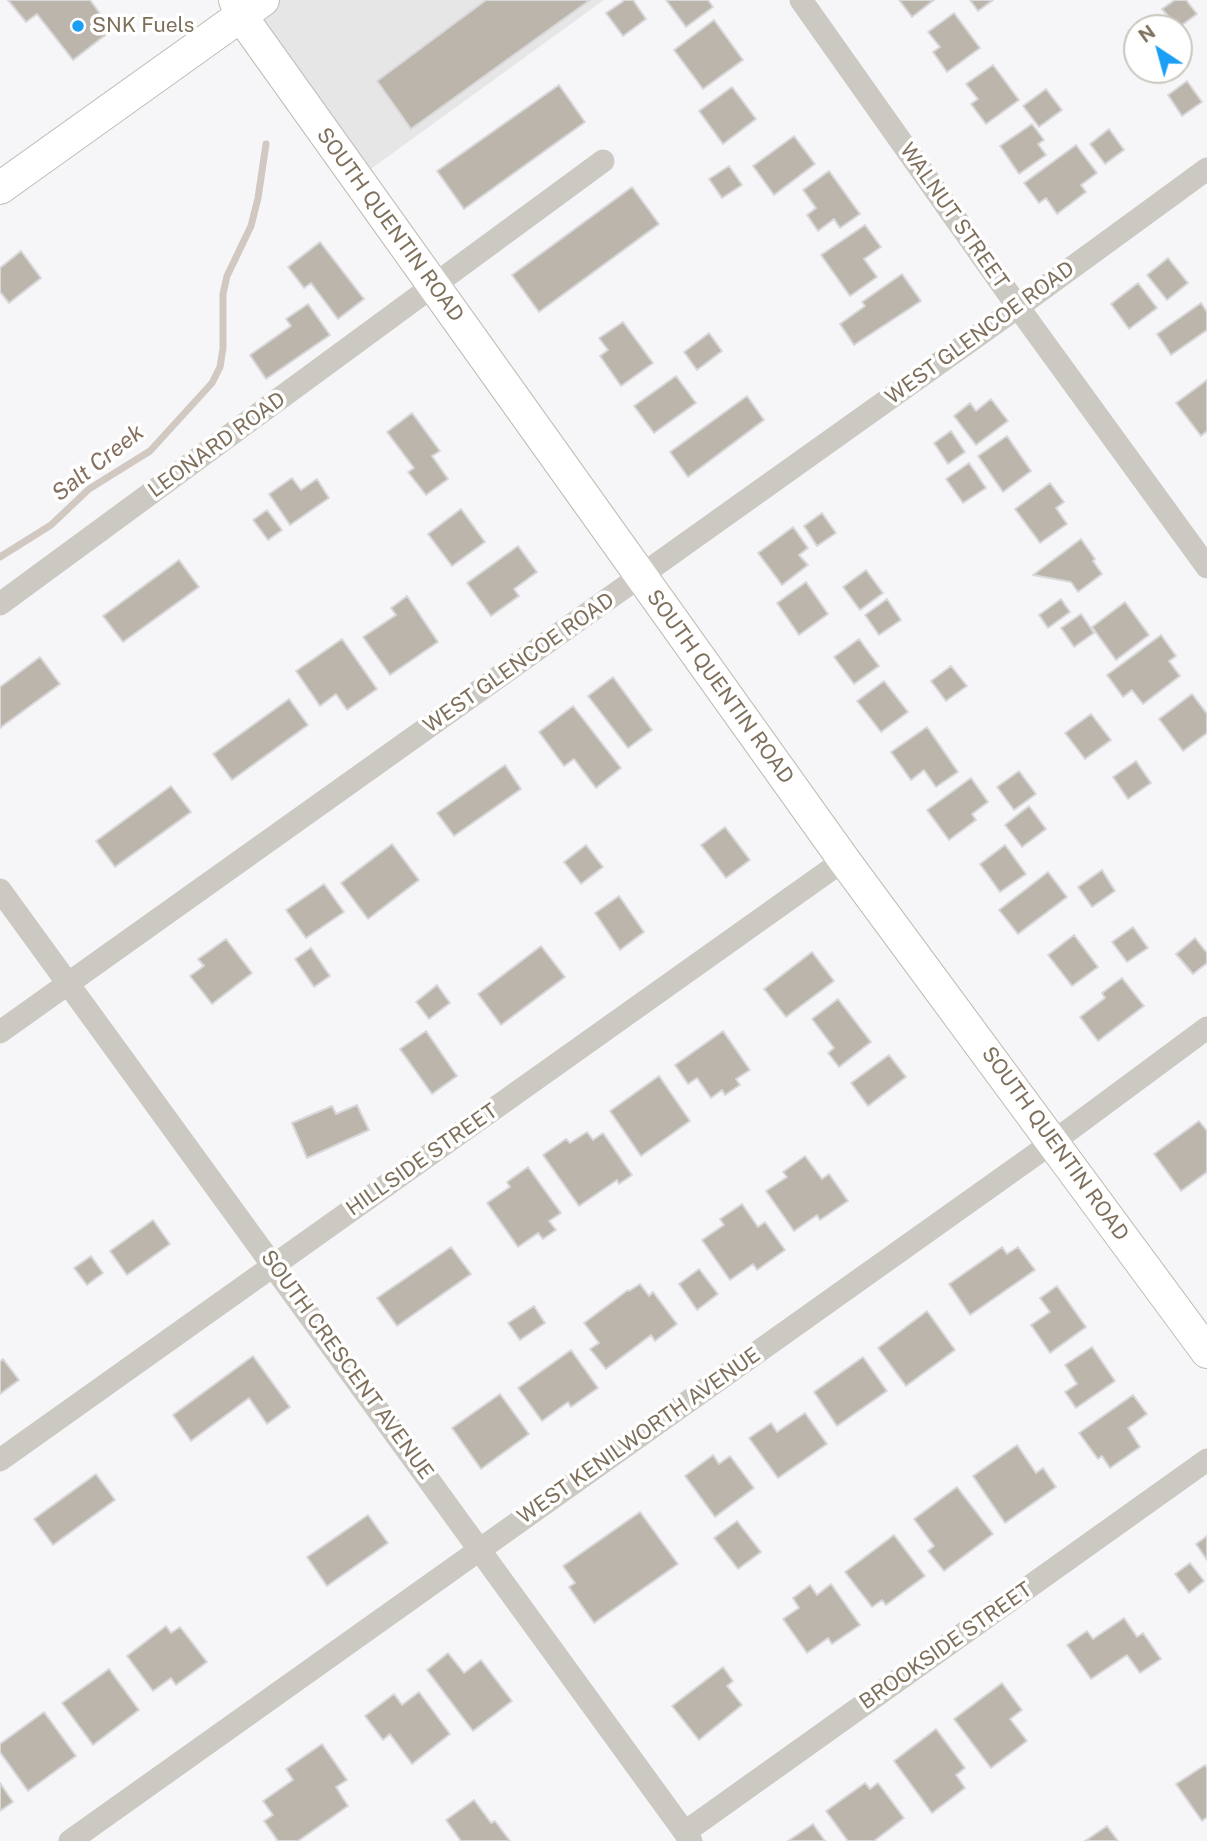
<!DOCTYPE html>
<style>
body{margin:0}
#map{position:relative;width:1207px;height:1841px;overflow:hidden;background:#f6f6f9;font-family:"Public Sans",sans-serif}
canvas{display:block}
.north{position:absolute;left:1123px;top:14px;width:70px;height:70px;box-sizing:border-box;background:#fff;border:2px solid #cbc6be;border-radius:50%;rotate:324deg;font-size:19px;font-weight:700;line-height:28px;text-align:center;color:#7e705c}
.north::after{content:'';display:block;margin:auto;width:24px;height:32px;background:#1a9ff5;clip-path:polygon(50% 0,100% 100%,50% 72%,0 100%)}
</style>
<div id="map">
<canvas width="1207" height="1841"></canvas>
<div class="north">N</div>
</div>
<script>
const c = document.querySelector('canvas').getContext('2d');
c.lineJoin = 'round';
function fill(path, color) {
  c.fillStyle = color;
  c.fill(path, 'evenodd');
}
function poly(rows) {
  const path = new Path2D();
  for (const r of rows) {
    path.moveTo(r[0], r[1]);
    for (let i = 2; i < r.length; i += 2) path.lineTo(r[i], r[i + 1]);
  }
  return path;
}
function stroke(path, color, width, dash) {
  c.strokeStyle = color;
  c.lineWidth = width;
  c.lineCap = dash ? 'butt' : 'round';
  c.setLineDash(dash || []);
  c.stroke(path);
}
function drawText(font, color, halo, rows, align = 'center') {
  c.font = font + ' "Public Sans",sans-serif';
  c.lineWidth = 7;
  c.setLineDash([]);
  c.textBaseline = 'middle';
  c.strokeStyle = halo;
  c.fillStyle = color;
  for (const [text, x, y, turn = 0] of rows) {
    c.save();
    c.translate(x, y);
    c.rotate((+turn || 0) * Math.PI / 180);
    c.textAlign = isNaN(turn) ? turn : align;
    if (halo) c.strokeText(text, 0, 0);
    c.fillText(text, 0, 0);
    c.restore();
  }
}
fill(poly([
 [263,0,604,0,357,179,241,16]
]), '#e7e6e6');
stroke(poly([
 [0,557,51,525,89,489,150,451,212,383,220,367,223,348,223,294,227,276,251,226,258,198,266,144]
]), '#d1c8c1', 7);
const building = poly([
 [8,0,90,0,112,30,73,60,37,14,26,22,8,0],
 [486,0,590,0,411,129,377,81,486,0],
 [625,0,633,0,646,19,623,36,606,13,625,0],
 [666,0,708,0,713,7,686,27,666,0],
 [899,0,934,0,912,17,899,0],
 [970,0,993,0,978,11,970,0],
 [1175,0,1186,0,1197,14,1178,28,1162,9,1175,0],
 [954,13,980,48,947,72,933,52,940,47,928,32,954,13],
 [714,20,743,60,703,89,674,50,714,20],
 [993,65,1019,100,986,124,971,104,978,99,966,84,993,65],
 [1187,81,1202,102,1182,116,1168,95,1187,81],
 [559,85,585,122,464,209,437,171,559,85],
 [732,87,756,119,723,144,699,111,732,87],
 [1046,89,1062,110,1039,127,1023,106,1046,89],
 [1032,124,1044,140,1038,144,1046,155,1019,174,1000,146,1032,124],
 [1109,129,1124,150,1105,164,1090,144,1109,129],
 [794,136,815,164,774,195,753,166,794,136],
 [1076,145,1097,173,1081,185,1086,192,1057,214,1046,198,1039,203,1024,183,1076,145],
 [729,166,742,185,722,198,709,179,729,166],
 [829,171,860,214,840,228,834,219,818,231,807,215,816,208,803,190,829,171],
 [632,187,659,224,539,312,512,275,632,187],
 [865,225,881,247,864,259,877,277,850,296,821,255,865,225],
 [320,242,364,299,338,319,311,283,304,288,288,267,320,242],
 [21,251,41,278,9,303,0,292,0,268,21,251],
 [1168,258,1188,283,1167,300,1147,275,1168,258],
 [902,274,921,301,854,345,840,324,865,306,862,302,902,274],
 [1138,283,1157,308,1129,329,1111,304,1138,283],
 [1201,303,1207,312,1207,330,1171,355,1157,334,1201,303],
 [308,304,330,335,266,379,250,355,291,326,286,319,308,304],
 [623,322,653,363,621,386,600,356,608,350,599,338,623,322],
 [709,333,722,351,697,370,684,352,709,333],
 [676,376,696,403,654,433,634,406,676,376],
 [1207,380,1207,431,1201,436,1176,403,1207,380],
 [747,396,764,420,688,477,670,452,747,396],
 [991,399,1008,421,976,445,954,416,970,403,976,411,991,399],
 [412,413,440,451,432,456,448,479,426,495,408,472,414,468,387,432,412,413],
 [951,431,965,452,948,464,934,443,951,431],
 [1007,436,1031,471,1003,492,978,456,1007,436],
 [969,463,986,488,963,503,946,479,969,463],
 [292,478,301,490,317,479,329,498,290,525,269,494,292,478],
 [1050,483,1064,502,1056,508,1067,524,1040,543,1015,509,1050,483],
 [461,509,485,542,452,566,428,534,461,509],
 [267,510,282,530,268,540,253,520,267,510],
 [822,513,836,533,817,546,804,526,822,513],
 [793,527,808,548,799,555,808,565,782,585,758,553,793,527],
 [1081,539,1095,559,1093,561,1102,574,1078,592,1071,582,1033,575,1081,539],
 [518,546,537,572,514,589,519,596,491,616,467,583,518,546],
 [179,560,199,587,123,642,103,616,179,560],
 [866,570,883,593,860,610,843,587,866,570],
 [806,582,828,614,799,635,777,603,806,582],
 [407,596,438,642,390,675,363,637,396,615,391,608,407,596],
 [887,599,901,620,879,635,865,615,887,599],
 [1061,599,1070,612,1048,628,1039,615,1061,599],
 [1125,602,1149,635,1116,660,1092,627,1125,602],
 [1081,614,1094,633,1074,647,1061,628,1081,614],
 [1161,635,1176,656,1169,661,1180,676,1143,704,1132,690,1123,697,1107,675,1161,635],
 [342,639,377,689,347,710,336,694,320,706,296,671,342,639],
 [859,639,879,666,854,684,834,657,859,639],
 [40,657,60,684,0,728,0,687,40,657],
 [951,666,967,686,946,701,931,681,951,666],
 [613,677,652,730,628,748,588,696,613,677],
 [884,681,908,712,881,732,857,701,884,681],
 [1192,694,1207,714,1207,733,1183,751,1159,719,1192,694],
 [289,699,308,725,232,780,213,754,289,699],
 [573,706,621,768,596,788,574,759,564,766,539,732,573,706],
 [1091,714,1111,740,1085,759,1065,733,1091,714],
 [927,727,958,772,936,787,924,770,911,780,891,752,927,727],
 [1136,761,1151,783,1128,799,1113,777,1136,761],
 [505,765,521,789,454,836,437,813,505,765],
 [1019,771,1036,794,1014,810,997,787,1019,771],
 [971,778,988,802,972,814,976,820,949,840,927,810,971,778],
 [171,786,191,812,115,867,96,841,171,786],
 [1029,806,1046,829,1022,847,1005,825,1029,806],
 [725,827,750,860,726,878,701,845,725,827],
 [392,844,419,880,368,919,341,883,392,844],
 [586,845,603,867,581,884,564,862,586,845],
 [1005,845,1026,874,1000,892,980,864,1005,845],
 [1102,870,1115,891,1092,907,1078,887,1102,870],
 [1048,872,1067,897,1018,934,999,910,1048,872],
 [324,884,344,912,306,938,286,910,324,884],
 [619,896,644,932,620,950,595,913,619,896],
 [1133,927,1148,948,1127,962,1112,942,1133,927],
 [1074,935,1098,967,1072,986,1048,955,1074,935],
 [1195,938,1207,953,1207,963,1193,974,1176,954,1195,938],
 [226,939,252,973,212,1004,190,976,204,966,198,959,226,939],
 [541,946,565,977,501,1025,478,994,541,946],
 [311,948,330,976,314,987,295,959,311,948],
 [812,952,834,981,786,1017,764,989,812,952],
 [1122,978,1144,1006,1098,1041,1080,1017,1105,998,1102,993,1122,978],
 [437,985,450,1003,429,1019,416,1002,437,985],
 [838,999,871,1042,839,1067,828,1053,834,1048,812,1019,838,999],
 [426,1031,457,1076,432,1094,400,1049,426,1031],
 [723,1031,750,1070,736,1079,740,1085,725,1095,722,1090,711,1098,697,1078,688,1084,675,1065,723,1031],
 [889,1055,906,1077,868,1106,851,1083,889,1055],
 [659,1076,690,1121,641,1156,610,1111,659,1076],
 [357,1105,369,1130,307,1158,292,1123,332,1106,336,1114,357,1105],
 [1199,1121,1207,1131,1207,1172,1181,1191,1154,1154,1199,1121],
 [587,1132,593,1140,603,1133,632,1175,619,1184,617,1180,579,1206,543,1155,566,1139,570,1143,587,1132],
 [805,1156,822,1179,829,1174,848,1201,820,1220,817,1215,794,1231,766,1191,787,1177,783,1172,805,1156],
 [528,1167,561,1213,549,1221,556,1230,543,1239,538,1233,518,1247,487,1203,510,1187,507,1182,528,1167],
 [742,1204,758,1227,765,1222,785,1250,757,1270,753,1264,730,1280,702,1240,724,1225,720,1219,742,1204],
 [153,1220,170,1244,127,1275,110,1251,153,1220],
 [451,1247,471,1274,397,1326,377,1298,451,1247],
 [1002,1247,1007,1254,1018,1247,1035,1270,970,1315,949,1284,1002,1247],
 [91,1256,103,1273,87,1285,74,1268,91,1256],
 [699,1269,718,1294,697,1310,679,1284,699,1269],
 [640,1284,649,1296,653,1292,677,1324,655,1341,651,1335,606,1369,590,1349,599,1343,584,1323,628,1290,629,1291,640,1284],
 [1057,1286,1086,1327,1050,1353,1031,1325,1050,1312,1040,1298,1057,1286],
 [534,1306,545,1323,520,1340,508,1323,534,1306],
 [927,1311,955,1350,906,1386,878,1348,927,1311],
 [1092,1347,1115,1381,1076,1408,1065,1392,1077,1384,1065,1365,1092,1347],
 [571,1350,598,1388,571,1407,568,1402,542,1421,518,1388,571,1350],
 [253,1356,290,1407,267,1424,249,1398,191,1441,173,1415,253,1356],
 [863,1357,887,1391,837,1426,814,1392,863,1357],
 [3,1359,19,1380,0,1394,0,1362,3,1359],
 [500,1394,529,1434,481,1469,452,1428,500,1394],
 [1133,1395,1147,1414,1128,1428,1140,1447,1110,1468,1102,1456,1098,1459,1079,1433,1133,1395],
 [805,1413,827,1444,778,1478,749,1438,771,1423,777,1432,805,1413],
 [1017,1445,1036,1473,1043,1468,1056,1487,1005,1523,973,1476,1017,1445],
 [713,1455,719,1464,730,1456,754,1488,715,1517,685,1476,713,1455],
 [96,1474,115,1500,53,1545,34,1519,96,1474],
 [957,1487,993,1534,944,1571,928,1551,934,1546,914,1519,957,1487],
 [640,1512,678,1564,594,1623,569,1587,575,1583,563,1566,640,1512],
 [368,1515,388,1543,327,1586,307,1557,368,1515],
 [737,1521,761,1552,738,1569,714,1538,737,1521],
 [894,1535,925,1576,886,1605,882,1600,872,1607,845,1572,894,1535],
 [1207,1536,1207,1560,1196,1544,1207,1536],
 [1190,1563,1204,1581,1189,1593,1175,1574,1190,1563],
 [831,1584,860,1625,832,1644,828,1638,807,1653,783,1619,799,1608,793,1598,810,1585,817,1595,831,1584],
 [1124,1618,1137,1637,1143,1633,1161,1659,1140,1673,1127,1655,1091,1679,1067,1645,1087,1631,1093,1639,1124,1618],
 [166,1626,171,1633,180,1627,207,1662,176,1685,171,1678,153,1691,127,1656,166,1626],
 [448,1653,464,1673,481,1660,512,1701,473,1731,427,1670,448,1653],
 [723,1667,733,1681,727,1686,742,1705,699,1740,672,1706,723,1667],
 [109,1669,139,1710,93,1745,62,1703,109,1669],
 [1002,1683,1022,1710,1010,1719,1027,1741,991,1768,954,1719,1002,1683],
 [419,1692,450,1734,412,1764,390,1734,383,1740,365,1716,394,1694,402,1705,419,1692],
 [44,1712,76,1756,28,1791,0,1752,0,1744,44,1712],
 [936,1729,965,1768,956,1775,965,1788,932,1813,894,1761,936,1729],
 [322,1744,347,1780,336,1787,348,1806,298,1841,278,1841,264,1821,273,1815,263,1801,293,1780,286,1769,322,1744],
 [1205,1765,1207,1768,1207,1817,1202,1821,1176,1784,1205,1765],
 [0,1783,13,1802,0,1811,0,1783],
 [865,1783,870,1789,878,1783,904,1818,874,1841,848,1841,826,1811,865,1783],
 [474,1800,491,1823,495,1821,510,1841,461,1841,446,1820,474,1800],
 [813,1824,825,1841,788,1841,813,1824],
 [1107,1826,1118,1841,1085,1841,1107,1826]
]);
fill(building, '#bcb5ab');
stroke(building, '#d8d8da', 2);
const secondary = poly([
 [235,0,241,16,844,860,1207,1352],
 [0,188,263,0]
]);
stroke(secondary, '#c1bcb5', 34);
stroke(poly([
 [801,0,1018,307,1207,567],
 [0,604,603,161],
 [0,890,691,1841],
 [0,1032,1018,307,1207,169],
 [0,1460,844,860],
 [685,1832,1207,1460],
 [70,1841,1053,1142,1207,1028]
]), '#ccc9c3', 23);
stroke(secondary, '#fff', 32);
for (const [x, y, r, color] of [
 [78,26,7,"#1a9ff5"]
]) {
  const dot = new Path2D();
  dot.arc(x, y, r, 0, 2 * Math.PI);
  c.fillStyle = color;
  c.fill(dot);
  stroke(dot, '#fff', 2.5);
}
drawText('21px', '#7e705c', '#fff', [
 ["SNK Fuels",92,26]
], 'left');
drawText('21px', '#7e705c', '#fff', [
 ["WALNUT STREET",954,216,55],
 ["SOUTH QUENTIN ROAD",390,225,54],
 ["WEST GLENCOE ROAD",980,333,-36],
 ["LEONARD ROAD",217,445,-36],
 ["WEST GLENCOE ROAD",519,663,-35],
 ["SOUTH QUENTIN ROAD",720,687,54],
 ["SOUTH QUENTIN ROAD",1055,1144,54],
 ["HILLSIDE STREET",422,1160,-35],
 ["SOUTH CRESCENT AVENUE",347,1365,54],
 ["WEST KENILWORTH AVENUE",639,1436,-35],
 ["BROOKSIDE STREET",946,1646,-35]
]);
drawText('italic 23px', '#857060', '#fff', [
 ["Salt Creek",98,463,-38]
]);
</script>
